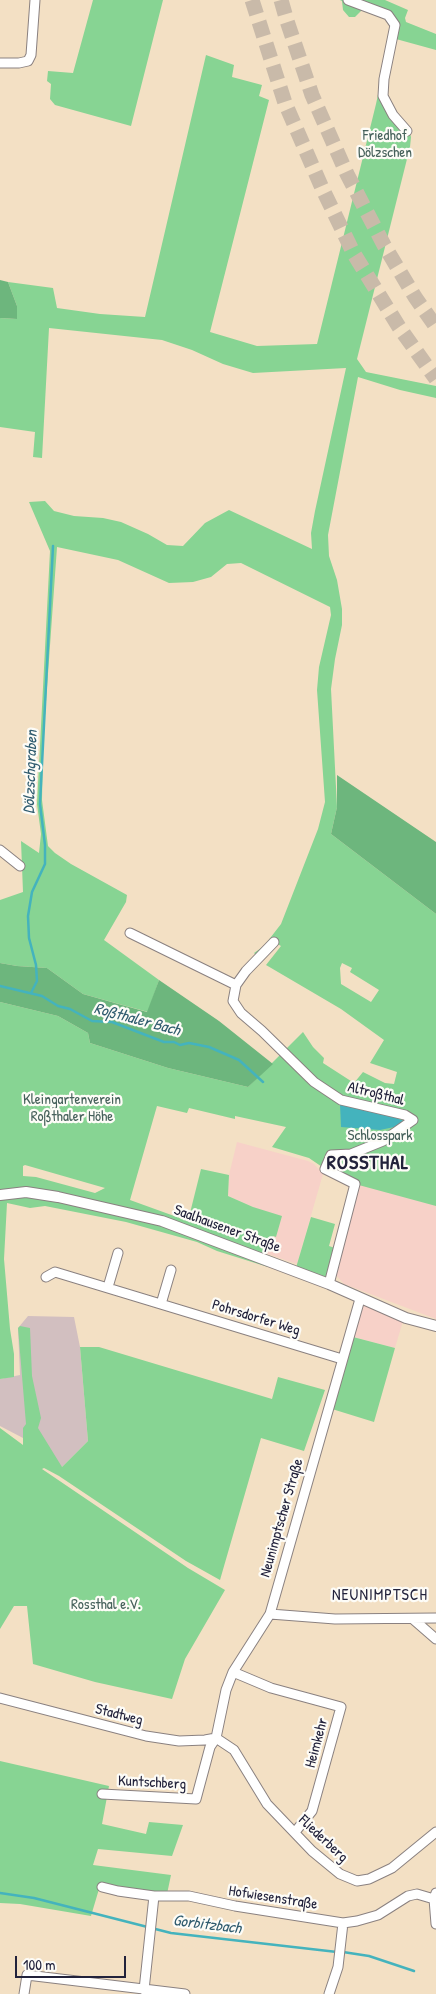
<!DOCTYPE html>
<meta charset="utf-8">
<style>
body{margin:0}
#map{position:relative;width:436px;height:1994px;overflow:hidden;background:#f3e0c4;font-family:"Patrick Hand",sans-serif}
canvas{display:block}
.scale{position:absolute;left:15px;top:1956px;width:111px;height:22px;box-sizing:border-box;border:2px solid #22223b;border-top:0;padding-left:6px;font-size:15px;line-height:18px;white-space:nowrap;color:#22223b;-webkit-text-stroke:4px #fdfcf7;paint-order:stroke}
</style>
<div id="map">
<canvas width="436" height="1994"></canvas>
<div class="scale">100 m</div>
</div>
<script>
const c = document.querySelector('canvas').getContext('2d');
c.lineJoin = 'round';
function fill(path, color) {
  c.fillStyle = color;
  c.fill(path, 'evenodd');
}
function poly(rows) {
  const path = new Path2D();
  for (const r of rows) {
    path.moveTo(r[0], r[1]);
    for (let i = 2; i < r.length; i += 2) path.lineTo(r[i], r[i + 1]);
  }
  return path;
}
function stroke(path, color, width, dash) {
  c.strokeStyle = color;
  c.lineWidth = width;
  c.lineCap = dash ? 'butt' : 'round';
  c.setLineDash(dash || []);
  c.stroke(path);
}
function drawText(font, color, halo, rows, align = 'center') {
  c.font = font + ' "Patrick Hand",sans-serif';
  c.lineWidth = 4.5;
  c.setLineDash([]);
  c.textBaseline = 'middle';
  c.strokeStyle = halo;
  c.fillStyle = color;
  for (const [text, x, y, turn = 0] of rows) {
    c.save();
    c.translate(x, y);
    c.rotate((+turn || 0) * Math.PI / 180);
    c.textAlign = isNaN(turn) ? turn : align;
    if (halo) c.strokeText(text, 0, 0);
    c.fillText(text, 0, 0);
    c.restore();
  }
}
fill(poly([
 [436,1136,436,1319,344,1284,336,1275,360,1176],
 [237,1142,308,1161,314,1164,323,1174,297,1264,265,1253,273,1236,276,1237,253,1207,228,1196,229,1175],
 [363,1306,369,1307,403,1321,395,1348,353,1337,360,1309]
]), '#f7d1c8');
fill(poly([
 [28,1316,74,1317,80,1347,88,1441,62,1467,44,1466,23,1438,0,1426,0,1379,20,1375,18,1328]
]), '#d2bfc0');
fill(poly([
 [93,0,163,0,131,126,55,105,50,99,51,84,47,81,48,71,73,73],
 [340,0,385,0,408,10,405,18,406,22,436,34,436,50,396,39,385,88,387,102,408,128,411,137,410,147,357,359,366,372,436,386,436,398,400,390,358,377,328,535,329,556,337,580,342,609,342,625,335,659,331,689,337,807,331,834,436,914,436,1206,355,1184,331,1173,309,1158,272,1147,286,1127,235,1116,235,1119,189,1108,187,1113,157,1106,130,1200,188,1221,201,1169,229,1175,228,1196,253,1207,282,1216,276,1237,273,1236,263,1258,268,1267,217,1251,197,1242,126,1222,45,1206,30,1208,7,1203,4,1259,10,1329,14,1354,14,1377,0,1379,0,1002,58,1016,88,1033,90,1043,168,1068,248,1087,303,1032,313,1047,324,1058,323,1063,354,1083,363,1072,385,1083,394,1084,397,1072,370,1063,384,1040,341,1009,266,965,281,946,274,942,259,958,254,953,264,946,281,924,318,829,325,802,317,690,319,667,331,615,330,607,241,563,227,564,211,577,193,582,169,583,118,560,57,547,43,744,42,800,48,846,55,853,71,864,127,895,126,902,104,940,159,980,148,1012,83,994,47,968,17,966,0,963,0,900,23,892,21,841,39,853,41,834,37,804,50,551,29,502,45,501,54,511,74,516,103,518,121,522,148,534,167,545,183,546,205,523,229,510,312,549,311,533,315,511,346,368,253,373,223,364,192,350,162,340,49,328,42,458,33,457,35,432,0,427,0,318,17,319,17,306,8,282,53,288,57,308,100,314,145,317,206,55,234,65,232,77,262,85,259,96,269,100,210,332,257,346,317,344,376,104,391,33,389,24,385,17,363,9,355,17,349,17,343,10,342,1],
 [342,963,352,968,350,972,379,990,371,1002,341,984,340,968],
 [25,1165,105,1188,95,1193,36,1177,23,1176,23,1166],
 [311,1217,335,1224,329,1246,338,1249,329,1284,295,1271],
 [20,1326,30,1328,32,1376,41,1418,38,1428,62,1467,88,1441,80,1347,99,1347,272,1399,278,1377,325,1390,304,1451,261,1438,220,1580,186,1561,59,1476,44,1468,42,1469,188,1568,225,1590,185,1659,172,1699,95,1682,33,1664,27,1606,14,1606,0,1629,0,1428,23,1445,23,1428,26,1424,18,1328],
 [353,1337,395,1348,374,1422,332,1409],
 [0,1761,109,1786,102,1824,146,1834,149,1822,183,1825,172,1856,98,1849,93,1865,171,1875,167,1894,99,1889,91,1916,20,1904,0,1903]
]), '#87d493');
fill(poly([
 [0,280,8,282,17,306,17,319,0,318],
 [337,775,436,842,436,914,331,834,337,807],
 [0,963,17,966,47,968,83,994,147,1012,159,980,219,1021,273,1064,248,1087,168,1068,90,1043,88,1033,58,1016,0,1002]
]), '#6db67d');
fill(poly([
 [340,1104,376,1110,404,1121,399,1126,380,1130,341,1127]
]), '#44b3bd');
stroke(poly([
 [0,986,42,996,58,1006,70,1009,92,1021,112,1022,164,1042,174,1042,180,1045,189,1043,209,1047,239,1060,263,1082],
 [31,993,37,981,36,965,29,938,28,916,32,892,45,864,45,845,40,804,53,546],
 [0,1893,34,1898,171,1933,337,1952],
 [343,1952,369,1956,414,1971]
]), '#44b3bd', 2.5);
stroke(poly([
 [252,0,285,103,322,188,354,254,399,327,436,379],
 [281,0,287,21,312,95,347,174,384,245,415,297,436,327]
]), '#c9baa9', 15, [15, 8]);
const minor = poly([
 [348,0,388,15,395,25,384,79,383,96,393,115,407,131],
 [0,63,19,63,28,61,31,55,35,0],
 [0,850,20,866],
 [130,933,236,985],
 [274,942,246,971,236,985,233,1001,241,1013,262,1031,314,1082,341,1100,405,1115,413,1120,383,1141,351,1154,331,1155,325,1169,355,1184,329,1284],
 [46,1277,55,1272,342,1359],
 [108,1287,118,1253],
 [161,1304,171,1270],
 [270,1614,335,1619,436,1618],
 [413,1619,436,1639],
 [233,1672,271,1688,341,1707,312,1811,295,1832],
 [0,1698,146,1736,179,1741,205,1740,216,1738],
 [216,1738,234,1750,267,1804,312,1851,340,1874,357,1881,369,1879,392,1868,436,1832],
 [102,1794,196,1799,210,1747,216,1738,226,1690,233,1672,270,1614,360,1299],
 [102,1887,118,1891,154,1896,189,1896,235,1906,343,1923,357,1921,378,1915,408,1896,417,1894,434,1899],
 [436,1893,434,1899,436,1924],
 [144,1990,154,1896],
 [24,1994,27,1975,185,1994],
 [329,1994,338,1967,343,1923]
]);
const tertiary = poly([
 [0,1195,26,1192,58,1197,162,1221,329,1284,406,1318,436,1326]
]);
stroke(minor, '#8a8180', 11);
stroke(tertiary, '#8a8180', 12);
stroke(minor, '#fff', 9);
stroke(tertiary, '#fff', 10);
drawText('15px', '#45605a', '#fdfcf7', [
 ["Friedhof",385,136],
 ["Dölzschen",385,153],
 ["Kleingartenverein",72,1100],
 ["Roßthaler Höhe",72,1117],
 ["Schlosspark",380,1136],
 ["Rossthal e.V.",106,1605]
]);
drawText('15px', '#22223b', '#fdfcf7', [
 ["Altroßthal",376,1094,14],
 ["Saalhausener Straße",227,1229,20],
 ["Pohrsdorfer Weg",256,1318,17],
 ["Neunimptscher Straße",282,1518,-74],
 ["Stadtweg",119,1715,14],
 ["Heimkehr",317,1743,-75],
 ["Kuntschberg",152,1783,3],
 ["Fliederberg",323,1839,43],
 ["Hofwiesenstraße",273,1898,9]
]);
drawText('italic 16px', '#305c6f', '#fdfcf7', [
 ["Dölzschgraben",31,772,-88],
 ["Roßthaler Bach",137,1020,15],
 ["Gorbitzbach",207,1925,7]
]);
c.letterSpacing = '1px';
drawText('16px', '#22223b', '#fdfcf7', [
 ["NEUNIMPTSCH",380,1596]
]);
c.letterSpacing = '0px';
c.letterSpacing = '1px';
drawText('bold 20px', '#22223b', '#fdfcf7', [
 ["ROSSTHAL",368,1164]
]);
c.letterSpacing = '0px';
</script>
